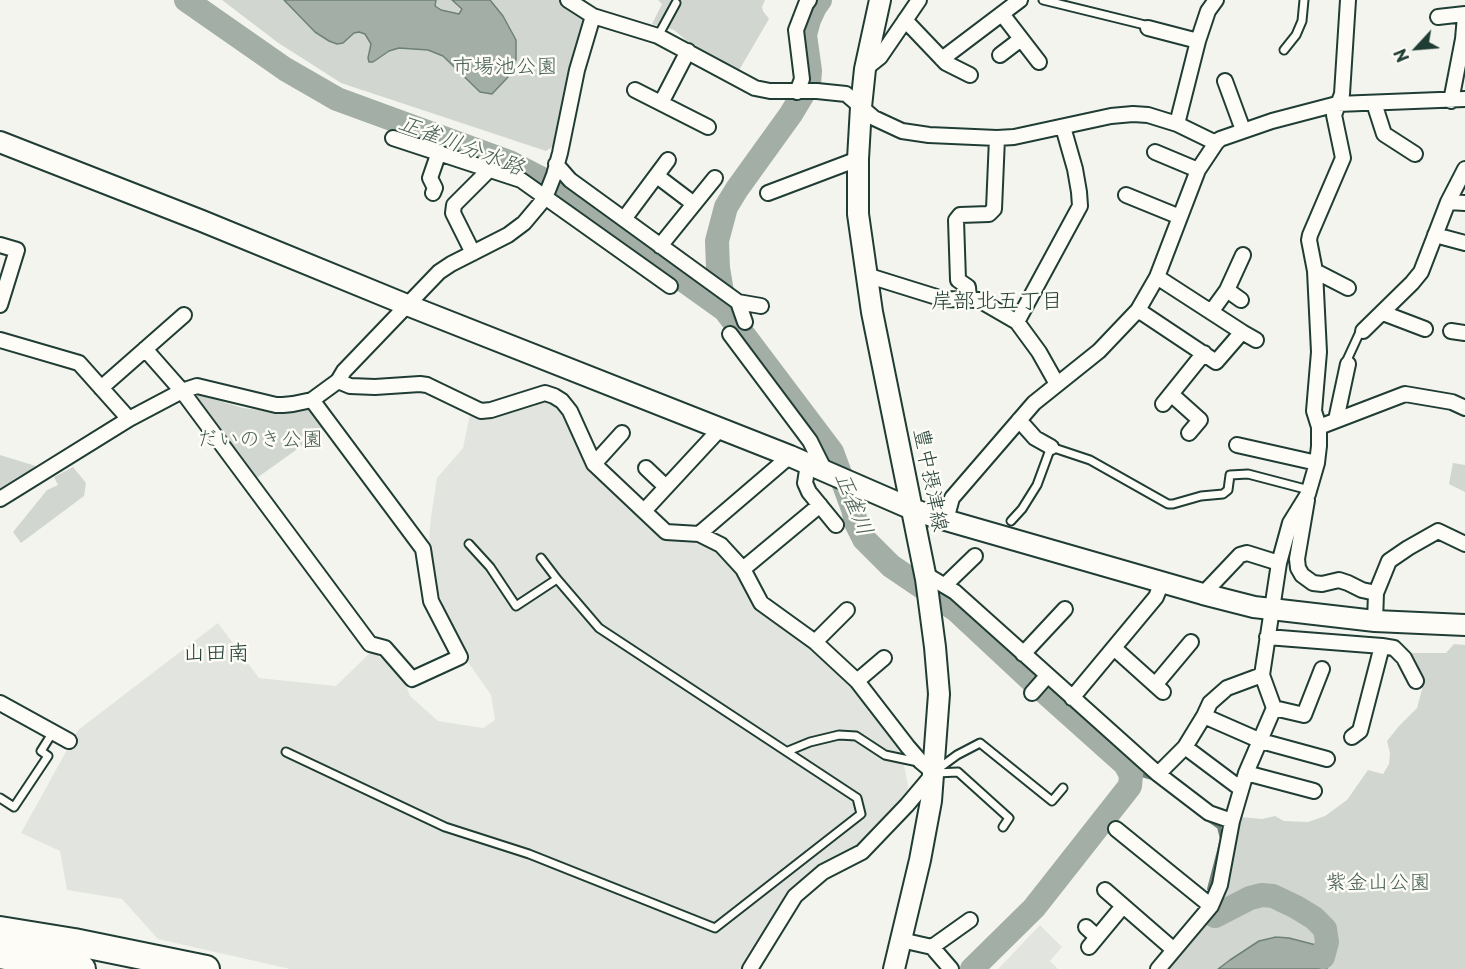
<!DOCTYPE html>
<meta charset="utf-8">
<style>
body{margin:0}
#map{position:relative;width:1465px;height:969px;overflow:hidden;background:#f4f4ef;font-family:"Playpen Sans",sans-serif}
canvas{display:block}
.north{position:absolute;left:1387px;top:18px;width:60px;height:60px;-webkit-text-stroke:4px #fdfcf7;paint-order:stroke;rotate:244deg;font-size:16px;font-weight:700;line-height:24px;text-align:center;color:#1f3d34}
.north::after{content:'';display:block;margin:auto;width:21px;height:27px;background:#1f3d34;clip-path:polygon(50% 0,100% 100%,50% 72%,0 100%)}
</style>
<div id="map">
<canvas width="1465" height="969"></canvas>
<div class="north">N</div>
</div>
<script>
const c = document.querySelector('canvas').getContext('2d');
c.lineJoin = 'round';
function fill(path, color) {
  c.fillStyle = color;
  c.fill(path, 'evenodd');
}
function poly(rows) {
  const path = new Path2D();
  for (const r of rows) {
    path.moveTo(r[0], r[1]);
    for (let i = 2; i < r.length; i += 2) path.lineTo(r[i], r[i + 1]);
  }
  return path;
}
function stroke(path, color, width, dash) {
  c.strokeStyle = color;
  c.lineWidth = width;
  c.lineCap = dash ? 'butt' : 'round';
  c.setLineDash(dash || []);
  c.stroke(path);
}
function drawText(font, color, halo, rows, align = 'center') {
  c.font = font + ' "Playpen Sans","Klee One",sans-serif';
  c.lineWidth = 5;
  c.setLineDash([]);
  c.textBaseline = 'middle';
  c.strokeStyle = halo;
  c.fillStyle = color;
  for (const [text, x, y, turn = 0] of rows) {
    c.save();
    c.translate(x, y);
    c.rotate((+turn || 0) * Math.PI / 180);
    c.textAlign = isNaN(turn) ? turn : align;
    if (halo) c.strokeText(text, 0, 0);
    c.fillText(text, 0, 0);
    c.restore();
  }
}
fill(poly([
 [541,400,556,404,567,419,588,466,657,535,680,542,702,542,716,549,736,571,750,595,768,617,811,645,860,693,900,746,908,785,907,798,856,847,817,869,745,969,290,969,158,939,122,899,67,890,60,851,21,833,78,730,218,623,259,678,336,686,372,651,385,661,404,679,410,696,438,721,483,728,495,720,491,695,465,658,436,587,429,538,431,517,437,478,463,448,470,414,482,418],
 [1040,925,1062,947,1050,961,1058,969,998,969]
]), '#e2e5df');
fill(poly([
 [222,0,562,0,588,16,557,144,546,151,341,83,277,42],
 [658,0,765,0,762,7,763,11,769,19,738,72,687,41,674,30,652,24,662,4],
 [200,395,243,408,275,412,307,408,324,430,254,480,191,398],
 [0,455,39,467,0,489],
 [1453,463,1465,465,1465,492,1449,484],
 [73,467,86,483,84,496,21,543,13,532,47,490,58,485,54,477],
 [1454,644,1465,645,1465,969,1169,969,1211,919,1222,894,1241,817,1262,819,1275,816,1284,821,1308,822,1325,816,1347,800,1368,770,1383,774,1389,764,1390,753,1387,741,1399,726,1417,708,1424,682,1407,653,1446,653]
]), '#d1d6d1');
const water = poly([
 [284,0,436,0,435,6,441,10,459,14,462,9,452,0,490,0,503,16,516,40,516,60,508,77,492,94,480,92,443,56,428,50,399,48,389,51,373,62,369,62,368,58,371,44,365,34,359,32,354,33,343,43,337,44,329,41,315,32,284,0],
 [1276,937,1289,938,1316,945,1323,957,1327,969,1218,969,1230,960,1259,941,1276,937]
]);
fill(water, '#a3aea7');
stroke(water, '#6e8179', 1.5);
stroke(poly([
 [1142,775,1152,778,1157,781],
 [1206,818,1219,827,1222,839,1209,889]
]), '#6e8179', 4);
stroke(poly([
 [186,0,285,69,337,99,509,162,542,179,725,310],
 [820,0,815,7,809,20,805,35,810,71,809,84,791,114,737,189,726,207,717,241,718,268,725,310,832,452,853,509,856,523,864,539,891,566,956,610,1031,680,1125,764,1131,775,1130,786,1034,908,972,969],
 [1215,916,1250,898,1262,895,1273,896,1296,907,1314,918,1325,929,1327,942,1323,957]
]), '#a3aea7', 24);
const lane = poly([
 [1043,0,1149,26,1148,28],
 [658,36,676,3],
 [1284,50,1296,35,1302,21,1304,0],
 [1348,364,1347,360,1359,334,1363,331],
 [1011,521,1022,509,1037,485,1051,447,1090,460,1168,504,1173,504,1201,496,1223,494,1228,490,1230,475,1248,474,1309,490],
 [469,544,490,567,516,606,557,579],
 [788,751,810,742,839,735,856,736,885,755,918,762],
 [286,752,445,827,529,854,715,928,861,814,857,798,599,628,557,579,541,558],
 [938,769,957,755,980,743,1052,801,1063,788],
 [936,773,958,772,1009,818,1003,827],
 [0,798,14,807,48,756,41,751,53,732]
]);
const street = poly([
 [568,0,593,16,658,36,755,88,770,91,817,91,846,94,874,118,902,131,929,135,997,138,1014,137,1111,116,1133,114,1148,115,1177,124,1216,143,1220,139,1272,121,1337,104,1465,99],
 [1002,14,1039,62],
 [1438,17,1465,14],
 [905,20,946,63,970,75],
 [1148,28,1198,41],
 [1000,55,1021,39],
 [942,59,1020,0],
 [865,69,880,57,919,0],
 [1225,81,1243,130],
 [635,90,708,127],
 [797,92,802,79,796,30,806,4,809,0],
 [1451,101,1463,39,1465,16],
 [661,103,688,51],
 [1374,103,1384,134,1415,154],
 [1177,124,1198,41,1208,11,1216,0],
 [393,138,521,180,670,286],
 [1155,152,1198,170],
 [556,164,570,180,738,302,761,306],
 [657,176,694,204],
 [433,193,435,188,430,178,439,152],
 [768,193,858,159],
 [1126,195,1180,217],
 [1448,202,1465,203],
 [624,219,668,160],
 [1435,235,1465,243],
 [0,245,17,250,0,305],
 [660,246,715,178],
 [473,253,453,213,454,205,490,169],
 [1315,271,1348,288],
 [866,275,943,299,979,300,1017,322,1039,352,1057,384],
 [1227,290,1241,300],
 [969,299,968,287,958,280,956,220,960,215,989,214,994,209,997,138],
 [738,302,745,322],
 [1138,310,1216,362,1242,332,1157,277],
 [1211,312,1227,290,1243,255],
 [1383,313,1425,329],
 [1017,322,1080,206,1079,192,1075,169,1063,127],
 [1363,331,1412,283,1421,272,1448,202,1465,169],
 [1451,331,1465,333],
 [1242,332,1256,340],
 [730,334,810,441,825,471],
 [0,340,79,363,129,419],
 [145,349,182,391,370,644,385,648,412,679,460,657,431,601,423,549,312,400],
 [338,381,350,386,375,387,420,384,427,385,481,411,491,410,545,393,554,396,562,401,570,411,594,464,666,532,699,534,721,545,743,569,761,603,815,642,857,681,908,747,921,762,934,773,907,805,862,852,823,872,795,896,750,969],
 [101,388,184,315],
 [1171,394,1200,420,1189,433],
 [1163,404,1204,353],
 [1019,420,1035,438,1051,447],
 [1336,420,1348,364],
 [1319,427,1405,394,1452,402,1465,408],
 [1237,445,1317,463],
 [594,464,622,433],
 [808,464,805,483,809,492,836,525],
 [646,468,666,487],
 [0,499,129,419,182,391,197,386,276,405,283,405,293,404,312,400,338,381,344,371,439,272,451,264,508,235,524,223,545,198,554,175,560,153,577,70,593,16],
 [1307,500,1297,559,1298,568,1302,575,1313,583,1322,584,1339,580,1348,583,1362,590,1376,593],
 [644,511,720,429],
 [946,520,952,498,1034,403,1099,351,1138,310,1157,277,1198,170,1216,143],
 [699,534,790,456],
 [743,569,820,505],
 [925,574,955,592,1158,774,1209,813,1232,821],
 [945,585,975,556],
 [1203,594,1240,555,1247,553,1279,563],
 [1375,621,1376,593,1389,561,1408,548,1438,531,1465,544],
 [1267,637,1382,646,1360,731,1352,737],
 [815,642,847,610],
 [1382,646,1394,648,1404,658,1416,681],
 [1114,648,1163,692],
 [1023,654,1065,609],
 [857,681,884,658],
 [1155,685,1191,642],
 [1032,693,1047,676],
 [1072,698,1156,597,1162,582],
 [0,703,69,741],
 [1274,708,1304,715,1322,669],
 [1204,716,1261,741,1327,759],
 [1185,747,1241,789],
 [1246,773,1314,791],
 [1158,774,1185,747,1204,716,1210,703,1227,688,1262,675],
 [1116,829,1211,906],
 [1105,890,1174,950],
 [1086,927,1097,937],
 [901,940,932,947,951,969],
 [932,947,970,920],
 [1089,947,1123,906],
 [1158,969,1211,906,1220,885,1232,821,1246,773,1274,708,1262,675,1279,563,1290,523,1308,494,1317,463,1319,446,1319,427,1314,411,1319,352,1315,271,1309,240,1310,235,1343,158,1334,115,1342,94,1348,0]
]);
const secondary = poly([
 [880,0,865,69,861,107,858,159,858,214,872,312,926,579,935,647,939,694,931,801,920,860,894,969],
 [0,142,202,221,407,305,790,456,912,509,935,517,1203,594,1254,607,1375,621,1465,625]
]);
const highway = poly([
 [0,930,74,942,206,969],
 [0,955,82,969]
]);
stroke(lane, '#1f3d34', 11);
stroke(street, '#1f3d34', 18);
stroke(secondary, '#1f3d34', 24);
stroke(highway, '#1f3d34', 30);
stroke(lane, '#fdfcf7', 7);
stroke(street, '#fdfcf7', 14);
stroke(secondary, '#fdfcf7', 20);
stroke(highway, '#fdfcf7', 26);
drawText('21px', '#435c53', '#fdfcf7', [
 ["市場池公園",505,67],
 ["だいのき公園",260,440],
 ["紫金山公園",1378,883]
]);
drawText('21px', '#1f3d34', '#fdfcf7', [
 ["豊中摂津線",930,480,79]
]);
drawText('italic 22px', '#475f56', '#fdfcf7', [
 ["正雀川分水路",461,146,21],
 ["正雀川",853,504,68]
]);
drawText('22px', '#1f3d34', '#fdfcf7', [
 ["岸部北五丁目",997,302],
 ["山田南",216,654]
]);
</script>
